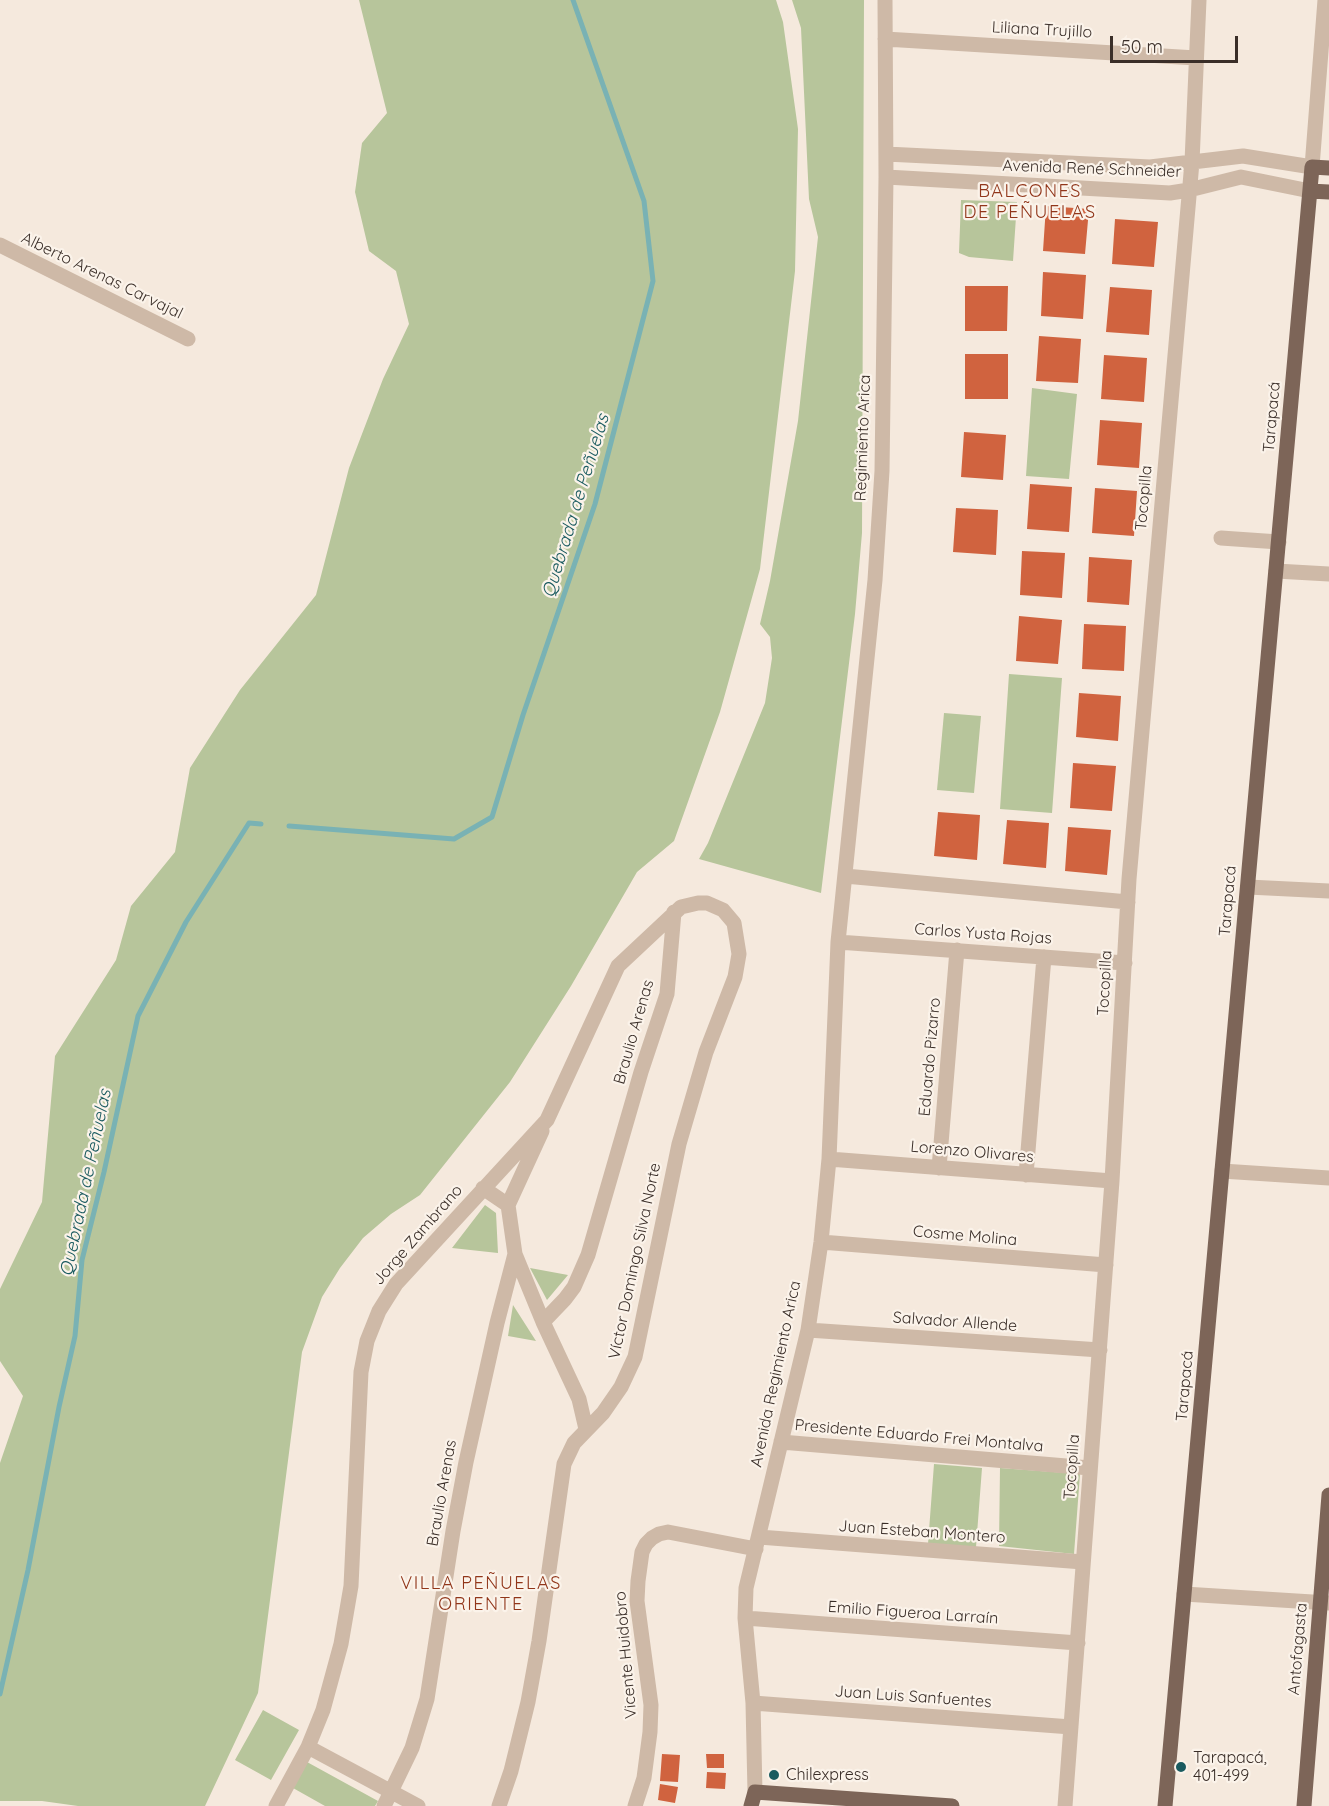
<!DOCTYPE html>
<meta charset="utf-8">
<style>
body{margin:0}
#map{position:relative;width:1329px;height:1806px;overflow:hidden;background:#f5e9dd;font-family:Quicksand,sans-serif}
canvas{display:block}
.scale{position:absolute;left:1110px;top:36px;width:128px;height:27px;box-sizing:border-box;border:3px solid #3a2e28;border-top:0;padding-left:8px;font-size:18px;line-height:21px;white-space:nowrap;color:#3a2e28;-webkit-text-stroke:4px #fbf3ea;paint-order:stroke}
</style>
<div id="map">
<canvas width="1329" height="1806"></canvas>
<div class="scale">50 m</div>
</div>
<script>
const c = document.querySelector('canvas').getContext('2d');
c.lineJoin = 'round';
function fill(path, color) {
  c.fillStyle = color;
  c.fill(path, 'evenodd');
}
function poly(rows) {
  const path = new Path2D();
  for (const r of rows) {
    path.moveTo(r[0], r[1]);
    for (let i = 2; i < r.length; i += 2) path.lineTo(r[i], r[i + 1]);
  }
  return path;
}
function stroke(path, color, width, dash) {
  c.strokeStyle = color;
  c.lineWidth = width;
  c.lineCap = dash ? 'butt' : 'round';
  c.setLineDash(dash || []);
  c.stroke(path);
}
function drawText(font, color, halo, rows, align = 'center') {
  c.font = font + ' Quicksand,sans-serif';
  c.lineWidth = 4.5;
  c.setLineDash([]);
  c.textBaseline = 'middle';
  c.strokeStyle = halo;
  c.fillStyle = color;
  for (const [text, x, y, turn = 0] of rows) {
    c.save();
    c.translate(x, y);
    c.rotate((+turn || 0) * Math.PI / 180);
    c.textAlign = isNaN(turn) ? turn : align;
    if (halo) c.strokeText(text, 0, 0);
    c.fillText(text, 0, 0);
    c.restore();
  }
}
fill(poly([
 [359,0,776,0,783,22,798,129,795,271,760,569,720,712,674,841,637,872,571,986,510,1082,420,1195,391,1214,363,1238,340,1268,322,1297,302,1352,258,1693,205,1806,78,1806,42,1801,0,1801,0,1463,23,1396,0,1361,0,1289,42,1202,55,1056,116,960,131,906,175,852,190,768,240,690,316,595,349,468,383,379,409,324,396,271,369,251,355,192,362,143,387,113],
 [792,0,864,0,862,533,855,614,821,893,699,859,708,843,765,703,772,658,770,637,760,624,770,581,798,421,818,237,809,199,801,28],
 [961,200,1017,202,1013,261,969,257,959,253],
 [1032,388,1077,394,1069,479,1026,476],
 [1009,674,1062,678,1052,813,1000,809],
 [944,713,981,716,974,793,937,790],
 [485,1205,496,1213,498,1253,452,1248],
 [530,1268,568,1275,547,1300],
 [513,1305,536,1341,508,1336],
 [934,1464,982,1468,976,1547,928,1544],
 [1000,1468,1080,1474,1074,1554,999,1546],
 [263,1710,299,1730,271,1780,235,1760],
 [307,1762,378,1801,375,1806,325,1806,293,1788]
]), '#b7c59b');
stroke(poly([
 [289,826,454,839,492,817,523,715,595,504,653,281,644,201,573,0],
 [0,1694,28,1570,59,1407,75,1336,82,1260,104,1172,138,1016,186,922,249,823,261,824]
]), '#79b2b4', 5);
fill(poly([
 [1046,206,1089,209,1085,254,1043,251],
 [1115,219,1158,222,1154,267,1112,264],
 [1043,272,1086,275,1083,319,1041,316],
 [965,286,1008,286,1007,331,965,331],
 [1110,287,1152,290,1149,335,1106,332],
 [1039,336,1081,339,1078,383,1036,381],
 [965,354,1008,354,1008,399,965,399],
 [1104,355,1147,358,1144,402,1101,399],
 [1100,420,1142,423,1139,468,1097,465],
 [964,432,1006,435,1003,480,961,477],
 [1030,484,1072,487,1069,532,1027,529],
 [1095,488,1137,491,1134,536,1092,533],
 [956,508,998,510,996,555,953,552],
 [1022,551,1065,553,1062,598,1020,595],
 [1089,557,1132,560,1129,605,1087,602],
 [1019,616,1062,620,1058,664,1016,661],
 [1084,624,1126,626,1124,671,1082,669],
 [1079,693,1121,696,1118,741,1076,737],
 [1073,763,1116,766,1112,811,1070,808],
 [938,812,980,815,977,860,934,856],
 [1007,820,1049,823,1046,868,1003,864],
 [1068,827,1111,830,1107,875,1065,871],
 [662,1754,680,1755,678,1782,660,1781],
 [706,1754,724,1754,724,1768,707,1768],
 [707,1772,726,1773,725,1789,706,1788],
 [660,1784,678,1787,675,1803,658,1800]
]), '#d0633f');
stroke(poly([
 [885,39,1196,58],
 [886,154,1150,167,1243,156,1312,167,1325,0],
 [886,177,1170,193,1189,190,1241,177,1310,191],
 [0,245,188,339],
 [1221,538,1279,542],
 [1276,571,1329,574],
 [845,876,1128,902],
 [1248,887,1329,891],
 [838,942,1125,963],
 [542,1131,508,1205,515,1254,543,1322,579,1399,586,1429],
 [829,1159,1112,1181],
 [939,1168,957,950],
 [1222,1171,1329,1178],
 [1026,1175,1044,957],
 [483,1188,508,1205],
 [821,1242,1106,1265],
 [543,1322,565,1299,574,1287,588,1255,641,1072,667,994,674,912],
 [808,1330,1100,1350],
 [781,1442,1090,1468],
 [759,1537,1083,1562],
 [1184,1594,1329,1603],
 [745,1618,1078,1643],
 [753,1703,1071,1727],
 [308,1747,418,1806],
 [755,1792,753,1703,745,1618,746,1588,808,1330,821,1242,829,1159,838,942,875,580,882,471,886,177,885,0],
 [276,1806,308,1747,323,1710,341,1644,351,1586,361,1372,367,1341,379,1311,396,1284,547,1120,618,966,681,907,698,903,707,903,723,910,734,923,739,954,735,977,706,1052,679,1144,635,1357,621,1387,603,1413,574,1443,564,1464,539,1641,528,1702,511,1771,499,1806],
 [384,1806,412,1748,427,1699,453,1531,466,1462,497,1323,515,1254],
 [635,1806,644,1778,650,1732,651,1705,637,1601,638,1581,642,1552,646,1544,652,1538,659,1534,668,1532,756,1549],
 [1065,1806,1112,1181,1129,879,1192,162,1199,0]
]), '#ceb9a7', 15);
stroke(poly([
 [1310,191,1329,192],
 [751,1806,755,1792,952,1806],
 [1165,1806,1312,167,1329,168],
 [1304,1806,1329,1495]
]), '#7d6558', 15);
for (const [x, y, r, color] of [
 [1181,1767,6,"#1a5b60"],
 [774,1775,6,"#1a5b60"]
]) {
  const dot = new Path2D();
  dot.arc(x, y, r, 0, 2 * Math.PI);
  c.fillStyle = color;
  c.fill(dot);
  stroke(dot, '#fbf3ea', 2);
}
drawText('16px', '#3a2e28', '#fbf3ea', [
 ["Liliana Trujillo",1042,30,3],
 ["Avenida René Schneider",1092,169,2],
 ["Alberto Arenas Carvajal",102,276,26],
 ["Tarapacá",1272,417,-85],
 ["Regimiento Arica",863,438,-88],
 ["Tocopilla",1144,498,-85],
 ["Tarapacá",1228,901,-85],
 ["Carlos Yusta Rojas",983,934,4],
 ["Tocopilla",1105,983,-87],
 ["Braulio Arenas",634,1032,-74],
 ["Eduardo Pizarro",930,1057,-85],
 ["Lorenzo Olivares",972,1152,5],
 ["Jorge Zambrano",418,1235,-49],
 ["Cosme Molina",965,1236,5],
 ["Víctor Domingo Silva Norte",635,1261,-78],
 ["Salvador Allende",955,1322,4],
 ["Avenida Regimiento Arica",776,1374,-78],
 ["Tarapacá",1185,1386,-85],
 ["Presidente Eduardo Frei Montalva",919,1436,5],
 ["Tocopilla",1072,1467,-86],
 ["Braulio Arenas",442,1493,-80],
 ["Juan Esteban Montero",922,1532,4],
 ["Emilio Figueroa Larraín",913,1613,4],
 ["Antofagasta",1298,1649,-85],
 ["Vicente Huidobro",626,1655,-95],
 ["Juan Luis Sanfuentes",913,1697,4]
]);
drawText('16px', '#3a2e28', '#fbf3ea', [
 ["Tarapacá,",1193,1758],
 ["401-499",1193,1776],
 ["Chilexpress",786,1775]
], 'left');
c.letterSpacing = '1.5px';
drawText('18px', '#91361a', '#fbf3ea', [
 ["BALCONES",1030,192],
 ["DE PEÑUELAS",1030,213],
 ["VILLA PEÑUELAS",481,1584],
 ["ORIENTE",481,1605]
]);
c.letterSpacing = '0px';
drawText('italic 18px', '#1a5b60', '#fbf3ea', [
 ["Quebrada de Peñuelas",576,506,-73],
 ["Quebrada de Peñuelas",86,1183,-78]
]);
</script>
